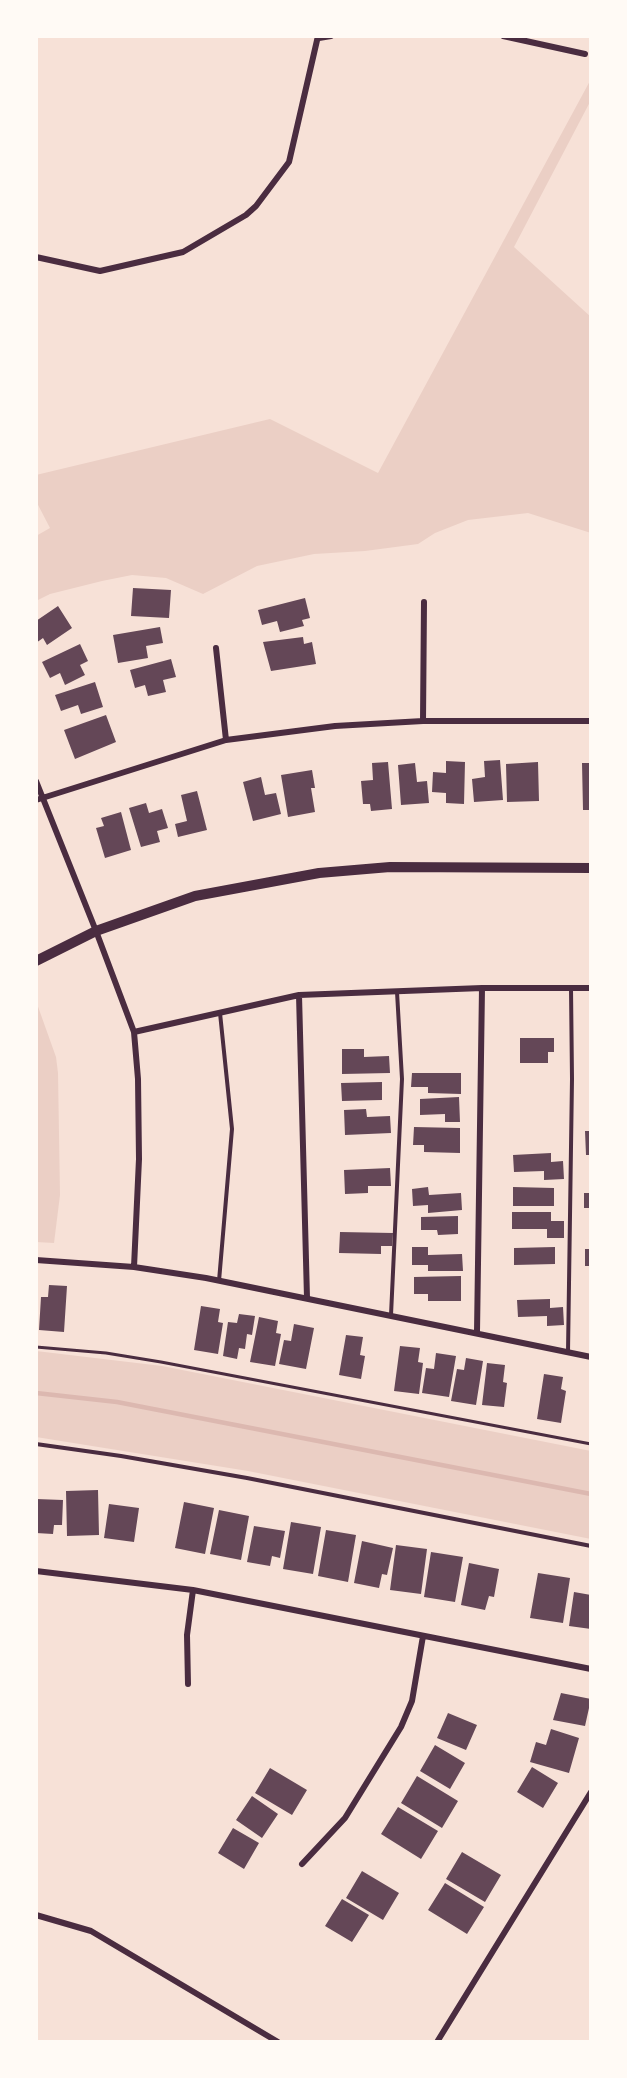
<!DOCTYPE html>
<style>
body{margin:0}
#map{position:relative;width:627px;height:2078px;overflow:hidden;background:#f7e1d7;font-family:Quicksand,sans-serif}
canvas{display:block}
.frame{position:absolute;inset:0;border:38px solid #fffaf5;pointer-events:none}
</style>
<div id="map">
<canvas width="627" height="2078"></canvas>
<div class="frame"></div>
</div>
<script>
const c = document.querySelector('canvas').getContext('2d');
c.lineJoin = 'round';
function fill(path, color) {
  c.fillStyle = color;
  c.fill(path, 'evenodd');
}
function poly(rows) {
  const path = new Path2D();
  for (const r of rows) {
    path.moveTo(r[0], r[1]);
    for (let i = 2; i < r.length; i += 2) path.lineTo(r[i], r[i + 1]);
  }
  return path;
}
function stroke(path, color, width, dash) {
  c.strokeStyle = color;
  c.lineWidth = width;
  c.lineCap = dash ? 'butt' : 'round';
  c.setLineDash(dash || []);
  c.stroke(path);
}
fill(poly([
 [591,79,591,100,514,247,591,317,591,533,528,513,468,520,435,533,418,544,365,551,314,554,257,566,203,594,166,578,132,575,102,581,50,594,36,601,36,536,50,528,36,501,36,475,270,419,378,473],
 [36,1001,56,1057,58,1073,60,1195,54,1243,36,1242],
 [36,1351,162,1366,591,1451,591,1539,248,1471,36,1437]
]), '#ebcfc5');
stroke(poly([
 [36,1393,117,1402,591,1494]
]), '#dcb8b0', 4.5);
fill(poly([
 [133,588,171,590,169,618,131,616],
 [305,598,310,618,302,620,304,626,280,632,277,621,262,625,258,610],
 [58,606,72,628,47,645,43,638,36,643,36,621],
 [160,627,163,643,146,646,148,658,118,663,113,635],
 [303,637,304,644,312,642,316,664,271,671,263,642],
 [80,644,88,661,80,665,85,675,65,685,60,673,50,678,42,662],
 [171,659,176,677,163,680,166,692,148,696,145,685,135,688,130,670],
 [95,682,103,707,81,714,78,705,61,711,55,695],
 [106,715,116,742,75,759,64,730],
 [500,760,503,800,474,802,472,779,485,777,484,761],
 [446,761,465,762,464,804,446,803,446,793,432,792,433,772,446,773],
 [388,762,392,809,371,811,370,804,363,804,361,781,373,780,372,763],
 [538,762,539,801,507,802,506,764],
 [415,763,417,782,427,781,429,803,401,805,398,765],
 [582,763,591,763,591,810,583,810],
 [312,770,315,788,311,788,315,812,288,817,281,775],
 [261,777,265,795,276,793,281,814,253,821,243,782],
 [197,791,207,830,178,837,175,824,187,821,181,795],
 [146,803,149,813,162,809,168,828,157,831,160,842,141,847,129,808],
 [121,812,131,850,105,858,96,828,104,826,101,818],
 [520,1038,554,1038,554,1052,548,1052,548,1063,520,1063],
 [342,1049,364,1049,364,1057,389,1056,390,1073,342,1074],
 [412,1073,461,1073,461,1094,428,1093,428,1087,411,1087],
 [382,1082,382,1100,342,1101,341,1083],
 [459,1097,460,1122,445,1122,445,1114,420,1115,420,1099],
 [366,1109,367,1117,390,1116,391,1133,345,1135,344,1110],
 [414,1127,460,1128,460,1153,424,1152,424,1145,413,1145],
 [585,1131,591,1131,591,1155,586,1155],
 [551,1153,551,1162,563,1161,564,1179,544,1180,544,1171,514,1172,513,1155],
 [390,1168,391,1186,368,1186,368,1193,345,1194,344,1170],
 [428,1187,429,1195,461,1193,462,1210,428,1213,428,1205,413,1206,412,1189],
 [513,1187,554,1188,554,1206,513,1206],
 [584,1193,591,1193,591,1208,584,1208],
 [512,1212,551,1212,551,1221,564,1221,564,1238,547,1238,547,1229,512,1229],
 [458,1216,458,1234,438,1235,437,1230,421,1230,421,1217],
 [340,1232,393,1233,392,1246,381,1246,381,1254,339,1253],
 [412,1247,428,1247,428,1255,462,1254,463,1271,428,1271,428,1265,412,1265],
 [555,1247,555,1264,514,1265,514,1248],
 [585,1249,591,1249,591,1266,585,1266],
 [461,1276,461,1301,428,1301,428,1294,414,1294,414,1277],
 [49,1285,67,1286,64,1332,39,1330,41,1297,48,1297],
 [550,1299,550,1308,563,1307,564,1325,547,1326,547,1316,518,1317,517,1300],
 [201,1306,220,1309,218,1322,223,1323,218,1354,194,1350],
 [239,1314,255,1316,252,1335,247,1334,245,1349,239,1348,237,1359,223,1356,228,1322,237,1323],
 [259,1317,278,1321,276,1333,281,1334,275,1366,250,1362],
 [294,1324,314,1328,306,1369,279,1364,284,1340,291,1341],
 [346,1335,363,1337,360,1355,365,1356,361,1379,339,1375],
 [400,1346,420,1348,418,1362,423,1363,419,1394,394,1391],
 [436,1353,456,1356,449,1397,422,1393,426,1368,434,1369],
 [466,1358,483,1361,476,1405,451,1401,457,1369,464,1370],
 [487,1363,505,1365,503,1382,507,1383,504,1407,482,1405],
 [544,1374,563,1377,561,1389,566,1391,561,1423,537,1419],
 [98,1490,99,1535,67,1536,66,1491],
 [36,1499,63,1500,62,1525,54,1525,53,1534,36,1533],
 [184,1502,214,1508,205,1554,175,1548],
 [109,1504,139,1508,134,1542,104,1538],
 [219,1510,249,1516,241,1560,210,1554],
 [291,1522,321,1527,313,1574,283,1569],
 [254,1526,285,1531,280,1558,272,1556,270,1566,247,1562],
 [326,1530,356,1535,348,1582,318,1576],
 [362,1541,393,1548,387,1575,382,1574,379,1588,354,1583],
 [396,1545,427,1549,421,1594,390,1590],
 [431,1552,463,1557,455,1602,424,1597],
 [469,1563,499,1569,494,1597,489,1596,485,1610,461,1605],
 [538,1573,570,1578,563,1623,530,1618],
 [574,1592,591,1595,591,1629,569,1626],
 [561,1693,591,1699,585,1726,553,1720],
 [448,1713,477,1725,466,1750,437,1738],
 [551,1729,579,1738,569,1773,530,1762,536,1742,546,1745],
 [435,1745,465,1763,450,1789,420,1771],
 [532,1767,558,1783,543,1808,517,1792],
 [270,1768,307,1790,292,1815,255,1793],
 [417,1776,458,1801,442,1828,401,1803],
 [252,1796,278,1814,262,1838,236,1820],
 [398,1807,438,1831,421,1859,381,1834],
 [233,1828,259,1843,244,1869,218,1853],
 [462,1852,501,1875,485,1902,446,1879],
 [362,1871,399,1893,383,1920,346,1898],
 [445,1883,484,1907,467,1934,428,1910],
 [342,1899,369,1915,352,1942,325,1926]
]), '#644757');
stroke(poly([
 [36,1347,106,1353,161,1362,591,1444]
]), '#4a2c40', 3);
stroke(poly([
 [219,1281,232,1129,220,1013],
 [391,1315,402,1079,397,992],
 [568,1352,572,1079,571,988],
 [36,1444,121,1456,247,1478,591,1546]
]), '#4a2c40', 4);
stroke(poly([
 [503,36,585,54],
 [319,38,331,36],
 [36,257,100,271,183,252,246,215,256,206,289,162,318,36],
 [216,648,226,740],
 [423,721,424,602],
 [36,781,96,931,134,1032,138,1079,139,1159,134,1267],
 [36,800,226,740,335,726,423,721,591,721],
 [299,995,307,1298],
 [134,1032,299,995,482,988,591,988],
 [36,1260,134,1267,206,1278,591,1357],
 [477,1332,482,988],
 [36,1571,193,1590,591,1669],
 [188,1684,187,1635,193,1590],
 [302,1864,345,1818,401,1727,412,1701,423,1636],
 [36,1915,91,1931,278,2042],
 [437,2042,591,1792]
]), '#4a2c40', 6);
stroke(poly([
 [36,961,96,931,195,896,319,873,390,867,591,868]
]), '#4a2c40', 10);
</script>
